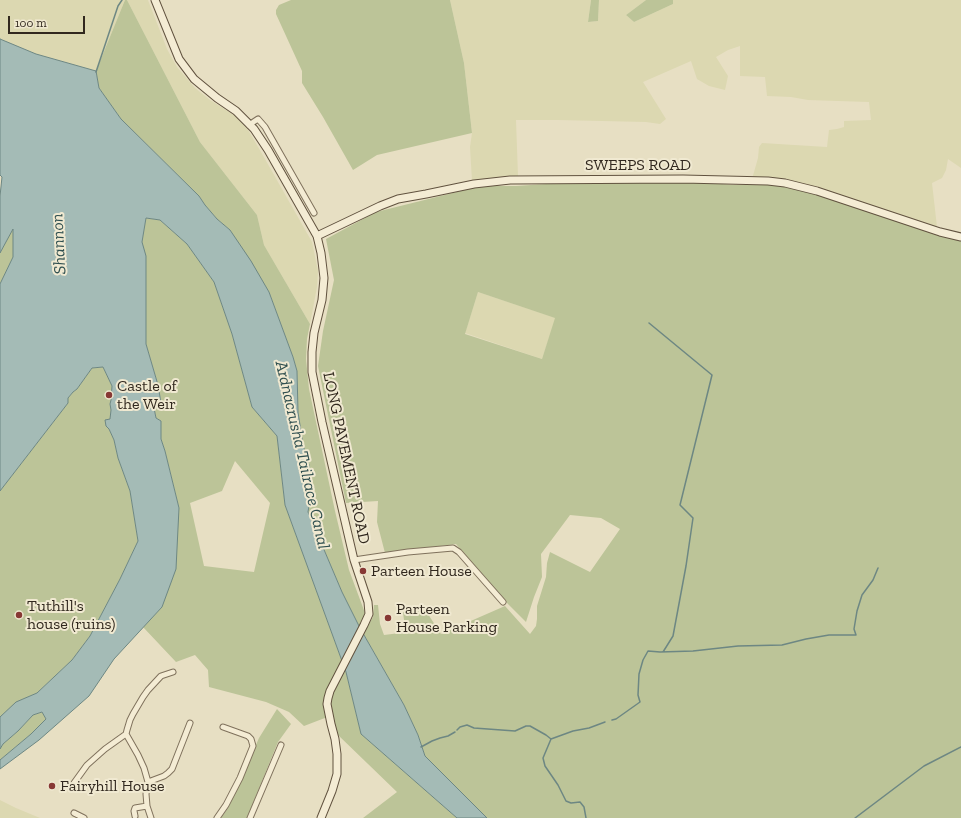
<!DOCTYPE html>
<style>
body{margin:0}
#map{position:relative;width:961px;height:818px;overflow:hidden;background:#e7dfc3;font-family:"Zilla Slab",serif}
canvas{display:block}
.scale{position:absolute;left:8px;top:16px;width:77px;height:18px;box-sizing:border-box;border:2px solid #31281e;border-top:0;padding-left:5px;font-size:12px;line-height:14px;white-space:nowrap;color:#31281e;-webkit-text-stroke:3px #f0e9d1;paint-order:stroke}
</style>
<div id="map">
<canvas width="961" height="818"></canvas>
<div class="scale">100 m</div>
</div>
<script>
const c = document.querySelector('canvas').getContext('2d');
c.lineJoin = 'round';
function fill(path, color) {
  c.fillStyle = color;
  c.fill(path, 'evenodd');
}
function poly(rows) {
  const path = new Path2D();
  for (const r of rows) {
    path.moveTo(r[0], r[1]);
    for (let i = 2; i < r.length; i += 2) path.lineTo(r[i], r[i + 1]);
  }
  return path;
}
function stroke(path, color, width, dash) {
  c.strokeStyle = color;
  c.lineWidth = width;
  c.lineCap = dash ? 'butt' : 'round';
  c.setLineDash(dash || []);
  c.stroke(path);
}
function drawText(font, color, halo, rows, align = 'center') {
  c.font = font + ' "Zilla Slab",serif';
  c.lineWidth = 4;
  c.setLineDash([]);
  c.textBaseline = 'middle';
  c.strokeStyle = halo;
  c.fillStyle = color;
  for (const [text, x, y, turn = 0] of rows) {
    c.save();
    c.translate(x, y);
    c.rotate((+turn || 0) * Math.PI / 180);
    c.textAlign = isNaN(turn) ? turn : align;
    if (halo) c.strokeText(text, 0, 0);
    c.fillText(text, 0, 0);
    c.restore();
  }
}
fill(poly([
 [0,0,125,0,96,71,36,54,0,39],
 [127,0,148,0,167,49,177,67,195,88,210,100,237,117,248,130,261,152,312,242,318,271,317,287,310,324,264,245,257,215,200,142],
 [450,0,591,0,588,22,598,21,599,0,646,0,626,15,634,22,673,4,673,0,961,0,961,168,948,159,946,170,942,178,932,183,937,227,798,183,752,179,758,158,759,147,762,143,827,147,829,130,837,129,844,127,844,121,871,120,869,102,808,100,791,97,767,96,765,77,740,76,740,46,728,50,716,57,728,76,725,90,709,86,697,79,691,61,643,82,666,119,660,124,646,122,558,120,516,120,518,176,472,181,470,147,472,133,464,63],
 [478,292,556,318,542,359,465,333],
 [0,800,16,808,40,818,0,818]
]), '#dcd8b1');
fill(poly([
 [125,0,127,0,200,142,257,215,264,245,310,324,307,339,306,359,309,389,335,511,349,570,365,613,363,621,360,628,342,592,308,512,312,487,309,465,303,445,298,412,297,371,293,357,269,292,230,230,217,219,205,205,199,196,121,119,99,88,96,71],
 [291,0,450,0,464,63,472,133,377,155,353,170,323,117,302,83,302,71,276,14,276,10,279,5],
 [591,0,599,0,598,21,588,22],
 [646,0,673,0,673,4,634,22,626,15],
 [591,181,700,182,733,185,775,185,788,186,804,190,961,239,961,818,487,818,425,756,418,735,404,705,363,633,373,617,374,605,378,605,380,624,384,635,400,633,404,620,403,612,424,608,441,634,505,606,530,634,536,626,537,619,537,606,546,577,547,563,550,552,590,572,620,529,601,518,570,515,541,554,542,577,534,597,526,622,508,604,456,544,385,553,377,522,378,501,346,503,318,366,323,331,334,280,326,239,376,212,481,186,516,186],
 [478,292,555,318,542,359,465,334],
 [146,218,160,220,187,244,214,282,232,334,252,407,277,436,285,505,346,672,361,734,457,818,363,818,397,792,338,735,330,716,304,726,289,712,266,702,209,687,208,670,195,655,176,662,143,627,162,607,179,508,165,451,161,439,161,421,156,418,154,408,161,404,160,397,158,385,146,344,146,305,142,242],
 [235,461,270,503,254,572,204,566,190,503,222,491],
 [13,228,13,257,0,284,0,253],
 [103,367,112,386,111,400,110,404,111,410,109,429,114,440,118,458,130,491,138,541,120,579,90,636,72,660,37,693,17,702,0,717,0,491,68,403,68,398,73,392,77,389,92,368],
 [277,709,291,724,278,742,247,818,221,818,228,808,259,738],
 [43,712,46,719,31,734,0,760,0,749,3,744,18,731,33,715]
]), '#bcc498');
const water = poly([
 [0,39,36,54,96,71,99,88,121,119,199,196,205,205,217,219,230,230,251,261,269,292,293,357,297,371,298,412,303,445,309,465,312,487,308,512,342,592,360,628,404,705,418,735,425,756,487,818,457,818,361,734,346,672,285,505,277,436,252,407,232,334,214,282,187,244,160,220,146,218,142,242,146,256,146,344,158,385,160,397,161,405,154,408,156,418,161,421,161,439,165,451,179,508,176,569,162,607,114,659,89,696,39,740,0,769,0,760,31,734,46,719,42,712,33,715,18,731,3,744,0,749,0,717,16,702,37,693,72,660,90,636,120,579,138,541,130,491,118,458,114,440,109,429,106,426,105,420,110,419,111,410,110,404,111,400,112,386,103,367,92,368,77,389,73,392,68,398,68,403,0,491,0,284,13,257,13,229,0,253,0,196,2,177,0,175,0,39]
]);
fill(water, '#a4bbb6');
stroke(water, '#6d8783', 1);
stroke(poly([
 [96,72,118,6,122,0],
 [649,323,712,375,680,505,693,518,686,566,673,636,663,652],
 [612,720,616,719,640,702,638,695,639,674,643,660,648,651,660,652,693,651,738,646,782,645,806,639,829,635,856,635,854,629,857,611,862,595,873,580,878,568],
 [457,730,460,727,467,725,474,728,515,731,526,726,530,726,546,735,551,739],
 [551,739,543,758,545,766,558,785,566,801,571,803,580,802,584,807,586,818],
 [551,739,573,731,589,728,605,722],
 [421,747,432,741,440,738,448,736,455,732],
 [855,818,924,766,961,747]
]), '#6d8783', 1.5);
const street = poly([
 [249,125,258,119,265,127,314,213],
 [354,560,408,552,453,548,459,552,503,602],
 [148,782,164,776,168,773,172,769,190,723],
 [74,783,87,765,105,749,126,734],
 [74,813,84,818],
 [135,816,134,811,135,808,147,806],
 [151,818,147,806,146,794,148,782,144,768,138,755,126,734,127,730,130,720,133,714,143,697,148,690,161,676,173,672],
 [217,818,226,805,240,778,253,746,251,739,248,736,223,727],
 [250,818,281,745]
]);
const secondary = poly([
 [155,0,179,59,194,79,217,98,236,111,254,129,268,150,317,236,321,253,324,278,322,300,314,333,312,352,312,372,322,422,354,560,368,602,369,614,364,625,330,691,328,698,327,704,331,724,335,739,337,754,337,774,332,791,321,818],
 [317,236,380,206,398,199,426,194,474,184,510,180,683,179,768,181,785,183,817,191,940,232,961,237]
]);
stroke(street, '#7f715c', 7);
stroke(secondary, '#61523f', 9);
stroke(street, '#f4ecd4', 5);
stroke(secondary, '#f4ecd4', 7);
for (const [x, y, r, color] of [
 [109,395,4,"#873834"],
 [363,571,4,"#873834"],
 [19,615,4,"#873834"],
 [388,618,4,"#873834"],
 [52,786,4,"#873834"]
]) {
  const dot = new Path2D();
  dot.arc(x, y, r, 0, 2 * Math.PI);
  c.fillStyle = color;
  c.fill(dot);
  stroke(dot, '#f0e9d1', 1.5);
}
drawText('16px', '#31281e', '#f0e9d1', [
 ["SWEEPS ROAD",638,165],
 ["LONG PAVEMENT ROAD",346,458,78]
]);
drawText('16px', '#31281e', '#f0e9d1', [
 ["Castle of",117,386],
 ["the Weir",117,404],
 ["Parteen House",371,571],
 ["Tuthill's",27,606],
 ["house (ruins)",27,624],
 ["Parteen",396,609],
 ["House Parking",396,627],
 ["Fairyhill House",60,786]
], 'left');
drawText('italic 17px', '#2f4f4f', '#f0e9d1', [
 ["Shannon",59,244,-93],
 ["Ardnacrusha Tailrace Canal",302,455,77]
]);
</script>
